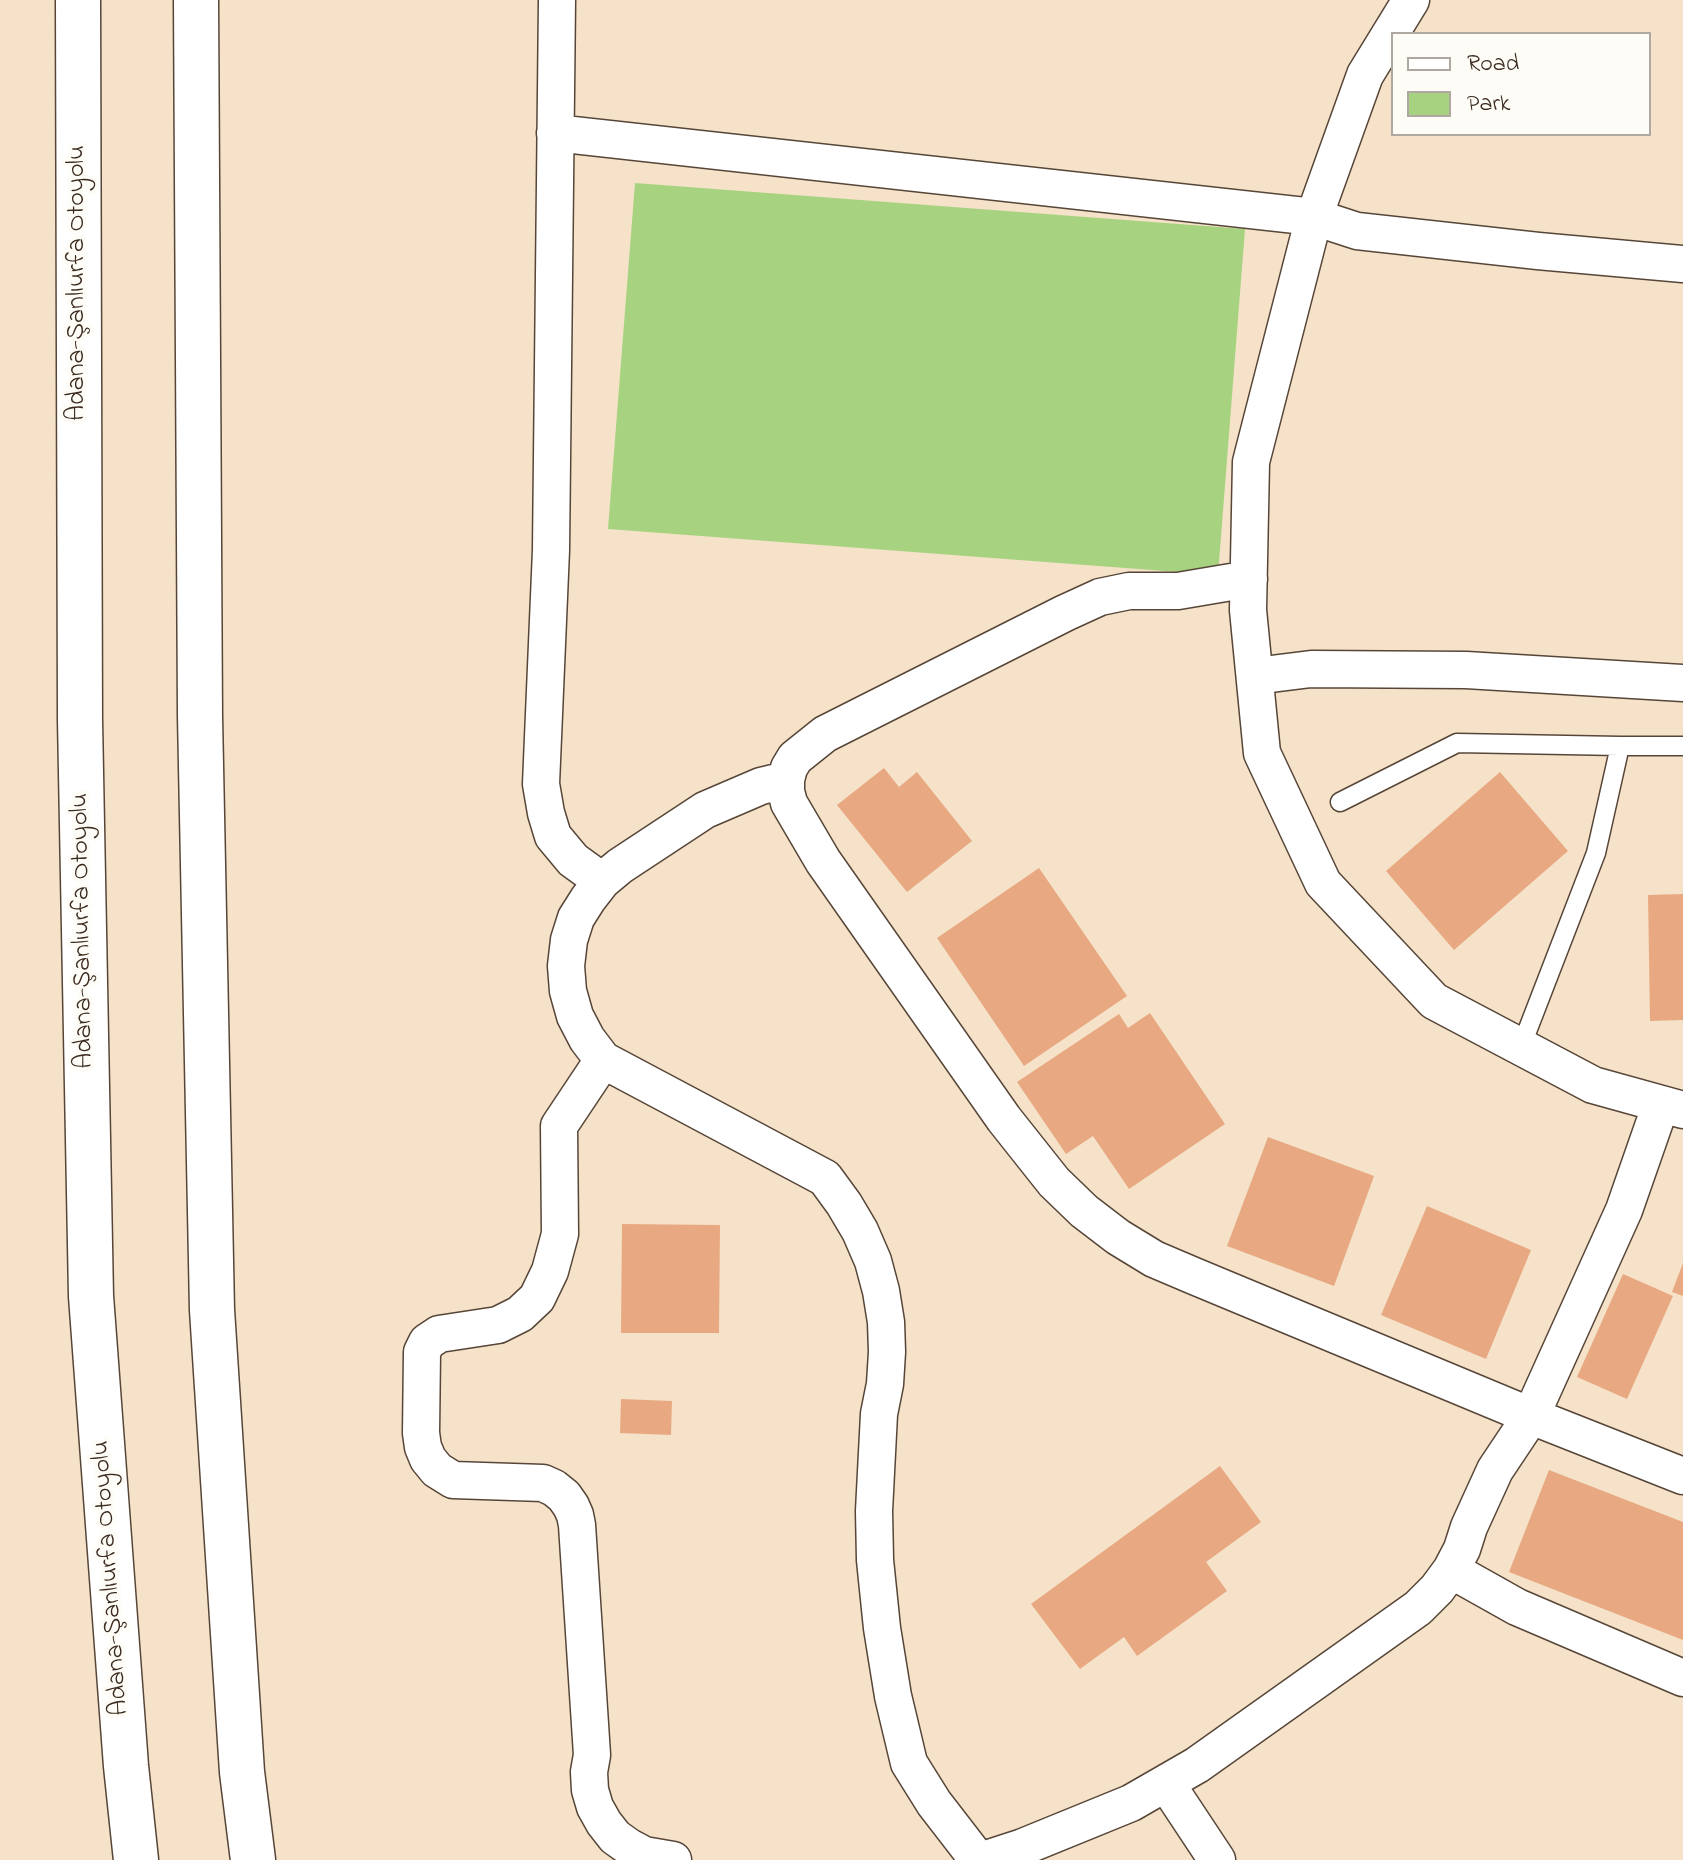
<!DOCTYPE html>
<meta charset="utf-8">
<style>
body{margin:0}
#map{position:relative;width:1683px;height:1860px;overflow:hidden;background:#f5e2c9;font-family:"Indie Flower",sans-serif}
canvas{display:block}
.legend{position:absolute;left:1391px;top:32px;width:260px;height:104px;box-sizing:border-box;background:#fdfcf7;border:2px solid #afa8a0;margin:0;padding:10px 14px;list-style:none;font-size:24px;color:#3b2a1e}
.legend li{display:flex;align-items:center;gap:16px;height:40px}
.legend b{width:40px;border:2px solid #afa8a0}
</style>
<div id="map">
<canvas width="1683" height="1860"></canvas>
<ul class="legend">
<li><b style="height:10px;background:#fff"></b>Road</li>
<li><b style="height:22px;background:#a7d380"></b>Park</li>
</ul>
</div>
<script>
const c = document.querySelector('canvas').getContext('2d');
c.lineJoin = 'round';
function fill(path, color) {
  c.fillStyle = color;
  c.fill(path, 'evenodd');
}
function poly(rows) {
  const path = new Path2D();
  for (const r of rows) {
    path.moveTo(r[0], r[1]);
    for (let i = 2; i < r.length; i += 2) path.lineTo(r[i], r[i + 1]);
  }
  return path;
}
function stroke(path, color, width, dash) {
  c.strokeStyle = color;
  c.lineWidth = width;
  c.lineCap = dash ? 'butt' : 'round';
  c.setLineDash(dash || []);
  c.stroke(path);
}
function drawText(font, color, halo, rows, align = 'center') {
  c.font = font + ' "Indie Flower",sans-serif';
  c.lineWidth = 8;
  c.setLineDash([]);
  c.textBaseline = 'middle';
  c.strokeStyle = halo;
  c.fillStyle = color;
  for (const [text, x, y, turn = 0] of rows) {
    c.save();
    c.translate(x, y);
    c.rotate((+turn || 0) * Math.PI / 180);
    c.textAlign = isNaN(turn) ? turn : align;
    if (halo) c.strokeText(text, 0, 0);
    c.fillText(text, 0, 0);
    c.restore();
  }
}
fill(poly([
 [635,183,1245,229,1218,575,608,529]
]), '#a7d380');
fill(poly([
 [884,768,899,787,917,772,972,841,907,892,837,805],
 [1500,772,1568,851,1454,950,1386,871],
 [1039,868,1127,996,1024,1066,937,938],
 [1683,894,1683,1020,1650,1021,1648,895],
 [1150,1013,1225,1124,1129,1189,1093,1136,1066,1154,1017,1082,1119,1014,1128,1028],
 [1268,1137,1374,1176,1334,1286,1227,1246],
 [1427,1206,1531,1250,1486,1359,1381,1315],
 [622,1224,720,1225,719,1333,621,1333],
 [1683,1263,1683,1296,1672,1292],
 [1623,1274,1673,1296,1627,1399,1577,1377],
 [621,1399,672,1401,671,1435,620,1433],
 [1220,1466,1261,1522,1206,1562,1227,1591,1137,1656,1124,1637,1080,1669,1031,1604],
 [1549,1470,1683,1522,1683,1640,1509,1572]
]), '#e8a982');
const service = poly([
 [1340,802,1457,743,1620,746],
 [1521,1047,1596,853,1620,746,1683,746]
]);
const minor = poly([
 [557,0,551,550,541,784,546,813,553,836,573,860,602,881],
 [1411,0,1365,75,1314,217,1251,462,1248,610,1262,753,1323,883,1434,1001,1593,1085,1683,1110],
 [555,133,1314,217,1357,231,1538,251,1683,264],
 [1249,579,1178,591,1129,591,1100,597,1065,613,825,734,795,758,789,768,786,780,786,791,789,803,823,861,1004,1119,1054,1182,1084,1211,1118,1237,1154,1259,1194,1276,1531,1416,1683,1476],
 [1255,676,1311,669,1466,670,1683,683],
 [786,780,761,786,705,810,620,866,602,881,588,899,576,918,569,940,566,966,568,991,575,1016,587,1039,603,1060,825,1178,844,1204,860,1231,873,1261,881,1291,886,1322,887,1352,885,1384,879,1414,874,1511,875,1560,882,1628,893,1696,909,1763,934,1803,978,1860],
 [603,1060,559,1126,560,1234,550,1271,537,1298,520,1314,498,1325,439,1334,427,1342,422,1352,421,1433,423,1447,428,1459,437,1470,453,1480,543,1483,554,1488,564,1496,571,1506,575,1515,577,1525,592,1755,589,1772,590,1790,595,1807,604,1823,615,1837,629,1847,644,1855,673,1860],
 [1451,1570,1517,1607,1683,1678],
 [1166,1783,1217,1860],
 [983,1860,1023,1847,1131,1803,1197,1765,1418,1608,1437,1589,1451,1570,1462,1549,1469,1527,1495,1470,1531,1416,1624,1210,1661,1104]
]);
const motorway = poly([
 [78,0,80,720,91,1296,126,1766,136,1860],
 [196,0,200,716,212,1310,242,1772,253,1860]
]);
stroke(service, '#574638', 21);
stroke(minor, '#574638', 39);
stroke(motorway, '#574638', 47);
stroke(service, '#fff', 18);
stroke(minor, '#fff', 36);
stroke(motorway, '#fff', 44);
drawText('26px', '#3b2a1e', '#fdfcf7', [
 ["Adana-Şanlıurfa Otoyolu",79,283,-90],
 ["Adana-Şanlıurfa Otoyolu",84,931,-91],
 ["Adana-Şanlıurfa Otoyolu",112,1578,-94]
]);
</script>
